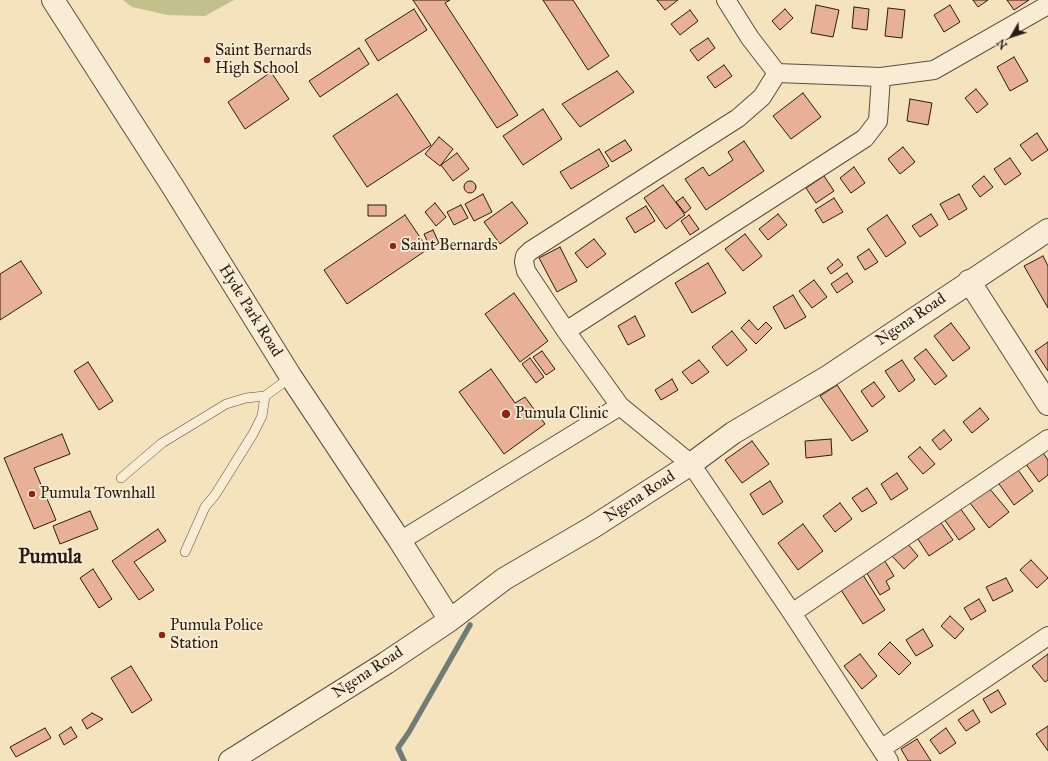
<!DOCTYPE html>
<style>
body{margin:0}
#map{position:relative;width:1048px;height:761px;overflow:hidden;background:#f4e3bd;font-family:"IM FELL Great Primer",serif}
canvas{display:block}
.north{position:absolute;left:992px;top:16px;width:40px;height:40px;-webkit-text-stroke:3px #f8edd4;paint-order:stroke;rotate:231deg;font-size:11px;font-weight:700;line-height:16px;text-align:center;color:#291c12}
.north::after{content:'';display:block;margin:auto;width:14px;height:18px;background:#291c12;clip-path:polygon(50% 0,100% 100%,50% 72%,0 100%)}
</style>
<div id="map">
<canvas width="1048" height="761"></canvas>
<div class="north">N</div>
</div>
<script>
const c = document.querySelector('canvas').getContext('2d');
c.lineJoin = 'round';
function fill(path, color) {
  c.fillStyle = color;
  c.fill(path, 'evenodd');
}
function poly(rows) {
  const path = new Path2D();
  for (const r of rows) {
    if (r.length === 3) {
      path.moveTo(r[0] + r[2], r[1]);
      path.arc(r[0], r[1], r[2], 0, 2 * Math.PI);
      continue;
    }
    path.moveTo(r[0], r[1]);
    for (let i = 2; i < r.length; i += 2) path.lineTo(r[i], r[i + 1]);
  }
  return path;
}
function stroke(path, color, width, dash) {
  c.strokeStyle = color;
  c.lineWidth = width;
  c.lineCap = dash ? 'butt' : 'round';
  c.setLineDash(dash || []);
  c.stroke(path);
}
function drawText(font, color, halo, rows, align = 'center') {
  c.font = font + ' "IM FELL Great Primer",serif';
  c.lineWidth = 3.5;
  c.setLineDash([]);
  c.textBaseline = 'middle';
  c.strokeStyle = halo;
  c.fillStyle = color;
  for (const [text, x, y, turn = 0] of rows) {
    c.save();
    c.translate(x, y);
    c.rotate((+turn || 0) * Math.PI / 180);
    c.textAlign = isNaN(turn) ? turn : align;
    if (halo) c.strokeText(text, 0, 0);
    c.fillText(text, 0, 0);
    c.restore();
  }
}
fill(poly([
 [123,0,234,0,205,16,167,15,132,7]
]), '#c2c18c');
stroke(poly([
 [404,761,398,748,409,732,470,625]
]), '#6f7d75', 5.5);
const building = poly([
 [413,0,450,0,445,3,518,115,497,128,413,0],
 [543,0,573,0,609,56,588,70,543,0],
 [657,0,678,0,665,10,657,0],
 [973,0,988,0,978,7,973,0],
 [1007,0,1029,0,1014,10,1007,0],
 [816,5,839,10,833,37,811,33,816,5],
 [950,5,960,22,944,32,934,15,950,5],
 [854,7,869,9,867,30,852,28,854,7],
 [888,8,905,10,902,38,885,36,888,8],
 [414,9,427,30,378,61,365,40,414,9],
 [785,9,793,18,780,30,772,21,785,9],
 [690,10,698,21,680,35,671,24,690,10],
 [708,38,715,48,698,61,690,50,708,38],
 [359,48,369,64,320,97,309,81,359,48],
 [1014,57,1028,81,1010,91,997,67,1014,57],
 [724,65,732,76,715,88,707,77,724,65],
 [617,71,634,92,580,127,562,104,617,71],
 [271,72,289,99,245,129,228,102,271,72],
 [976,89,988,104,977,113,965,98,976,89],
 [803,93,821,117,791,139,773,116,803,93],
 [397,94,431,145,367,187,333,136,397,94],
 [910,99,932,103,928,125,907,121,910,99],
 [543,109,562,139,523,165,503,136,543,109],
 [1037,133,1048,150,1032,161,1020,145,1037,133],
 [439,137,453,149,440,166,425,154,439,137],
 [625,140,632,150,612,162,605,152,625,140],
 [744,141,764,171,706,210,685,179,703,167,709,176,733,160,728,152,744,141],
 [903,147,915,162,900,174,888,159,903,147],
 [599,149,609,166,571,189,560,172,599,149],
 [457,153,469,169,453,181,441,165,457,153],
 [1010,158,1021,174,1005,185,994,169,1010,158],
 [854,167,865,183,851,193,840,178,854,167],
 [824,176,834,191,816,203,806,188,824,176],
 [984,176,993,187,980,197,972,186,984,176],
 [470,187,6],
 [663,185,685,215,666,229,644,198,663,185],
 [483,194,492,212,474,221,465,204,483,194],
 [959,194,967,209,949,220,940,204,959,194],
 [683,197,691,208,685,213,676,202,683,197],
 [834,198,843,212,823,223,815,210,834,198],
 [512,202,528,223,500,244,484,222,512,202],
 [435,203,446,217,436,226,425,212,435,203],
 [368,205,386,205,386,216,368,216,368,205],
 [461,205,468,218,454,225,447,212,461,205],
 [646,206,655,221,635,233,626,218,646,206],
 [778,214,787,225,768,240,759,229,778,214],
 [931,214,938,225,920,237,912,226,931,214],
 [405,215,428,249,347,304,324,270,405,215],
 [689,215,699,229,690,235,681,221,689,215],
 [887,215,906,243,886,257,867,229,887,215],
 [433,230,439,243,430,248,424,234,433,230],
 [745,234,762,256,743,271,725,249,745,234],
 [594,239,606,254,587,268,575,253,594,239],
 [560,247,577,281,557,292,539,258,560,247],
 [869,249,878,262,865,270,857,257,869,249],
 [1043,256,1048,266,1048,308,1024,266,1043,256],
 [838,259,843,265,831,274,827,268,838,259],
 [21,261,42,293,0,320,0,274,21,261],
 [708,263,726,293,692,313,675,283,708,263],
 [847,273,853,282,837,293,831,284,847,273],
 [814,280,827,297,812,308,799,291,814,280],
 [514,293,548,341,520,362,485,314,514,293],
 [793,295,806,317,785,329,773,307,793,295],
 [635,316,645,336,628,345,618,326,635,316],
 [749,320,758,330,766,322,772,328,756,344,741,328,749,320],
 [951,323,970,348,953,361,934,336,951,323],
 [732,331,747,350,727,366,712,347,732,331],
 [1048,342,1048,371,1035,351,1048,342],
 [926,349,947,376,935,385,914,358,926,349],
 [542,351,555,369,546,375,533,357,542,351],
 [530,358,544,377,536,383,522,364,530,358],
 [699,360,709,372,692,384,682,372,699,360],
 [902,360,915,380,899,392,885,371,902,360],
 [88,362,113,401,99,410,74,371,88,362],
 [491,369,515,403,525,397,545,424,504,454,459,392,491,369],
 [672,379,678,390,661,400,655,390,672,379],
 [874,382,885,397,872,407,861,391,874,382],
 [837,385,868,431,852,441,820,396,837,385],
 [980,408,989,419,972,433,963,422,980,408],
 [944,430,952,440,940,450,932,440,944,430],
 [62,434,70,454,34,468,56,520,34,529,4,458,62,434],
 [831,439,832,455,806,458,805,441,831,439],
 [752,441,769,464,742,483,725,460,752,441],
 [920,447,935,464,923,474,908,457,920,447],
 [1041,450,1048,460,1048,475,1039,482,1025,463,1041,450],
 [1016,467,1033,491,1014,505,997,481,1016,467],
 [897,473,908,489,891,500,881,484,897,473],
 [770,481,783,502,763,515,750,494,770,481],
 [867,488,877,503,862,512,852,498,867,488],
 [989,488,1009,512,989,528,970,503,989,488],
 [840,503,852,519,835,532,823,516,840,503],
 [960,508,975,529,959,540,944,519,960,508],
 [90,511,98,529,60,544,53,526,90,511],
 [939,520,953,540,929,556,916,536,939,520],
 [803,524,823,551,798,570,778,543,803,524],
 [158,529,166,541,134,562,154,590,139,600,112,561,158,529],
 [907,543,918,556,904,569,892,556,907,543],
 [883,558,894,576,886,581,890,589,880,595,865,570,883,558],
 [1031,560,1048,578,1037,588,1020,570,1031,560],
 [93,569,112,599,99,608,80,578,93,569],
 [863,575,885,610,863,624,841,590,863,575],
 [1006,578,1013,591,993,601,986,587,1006,578],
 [979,599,986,611,971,620,964,608,979,599],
 [950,616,964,629,955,639,941,626,950,616],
 [923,629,933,646,916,656,906,640,923,629],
 [890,642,911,663,899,675,878,654,890,642],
 [860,654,877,676,862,689,844,666,860,654],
 [1048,654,1048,680,1045,682,1032,666,1048,654],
 [131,666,152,700,132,713,111,678,131,666],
 [998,690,1006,704,991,713,983,699,998,690],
 [973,710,980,722,966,731,958,720,973,710],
 [92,713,103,719,87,729,82,720,92,713],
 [1048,726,1048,751,1036,734,1048,726],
 [71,727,77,737,64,745,59,735,71,727],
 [45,728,51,738,16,757,10,747,45,728],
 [946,728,956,743,940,754,930,740,946,728],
 [917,739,931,761,908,761,901,749,917,739]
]);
fill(building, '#e9b098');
stroke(building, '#291c12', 1);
const service = poly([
 [121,478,162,443,226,404,246,398,265,396,291,377],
 [185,552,205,507,215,495,253,434,262,416,265,396]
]);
const minor = poly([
 [726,0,750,38,777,73,881,77,934,70,1048,5],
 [566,331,526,271,524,262,525,256,530,251,738,118,762,97,777,73],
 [620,406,691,464,792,613,889,761],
 [400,541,620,406,566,331,865,138,878,121,881,77],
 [792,613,1048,439],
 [881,749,1048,636]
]);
const tertiary = poly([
 [53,0,173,187,291,377,400,541,450,620],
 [969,281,1048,404],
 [230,761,386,663,450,620,504,579,593,527,691,464,733,433,829,376,1048,230]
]);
stroke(service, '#5c4e3d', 10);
stroke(minor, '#5c4e3d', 20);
stroke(tertiary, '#5c4e3d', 24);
stroke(service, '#f8edd4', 9);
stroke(minor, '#f8edd4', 18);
stroke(tertiary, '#f8edd4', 22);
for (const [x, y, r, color] of [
 [207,60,4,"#8f2418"],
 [393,246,4,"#8f2418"],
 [506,414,5,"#8f2418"],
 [32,494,4,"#8f2418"],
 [162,635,4,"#8f2418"]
]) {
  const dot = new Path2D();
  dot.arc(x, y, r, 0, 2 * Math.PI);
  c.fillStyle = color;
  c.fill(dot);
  stroke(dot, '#f8edd4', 1.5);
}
drawText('16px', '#291c12', '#f8edd4', [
 ["Saint Bernards",215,51],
 ["High School",215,69],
 ["Saint Bernards",401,246],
 ["Pumula Clinic",515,414],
 ["Pumula Townhall",40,494],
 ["Pumula Police",170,626],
 ["Station",170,644]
], 'left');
drawText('16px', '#291c12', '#f8edd4', [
 ["Hyde Park Road",250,311,58],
 ["Ngena Road",911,320,-34],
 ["Ngena Road",640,497,-33],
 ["Ngena Road",368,673,-33]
]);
drawText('bold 20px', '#291c12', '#f8edd4', [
 ["Pumula",50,558]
]);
</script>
